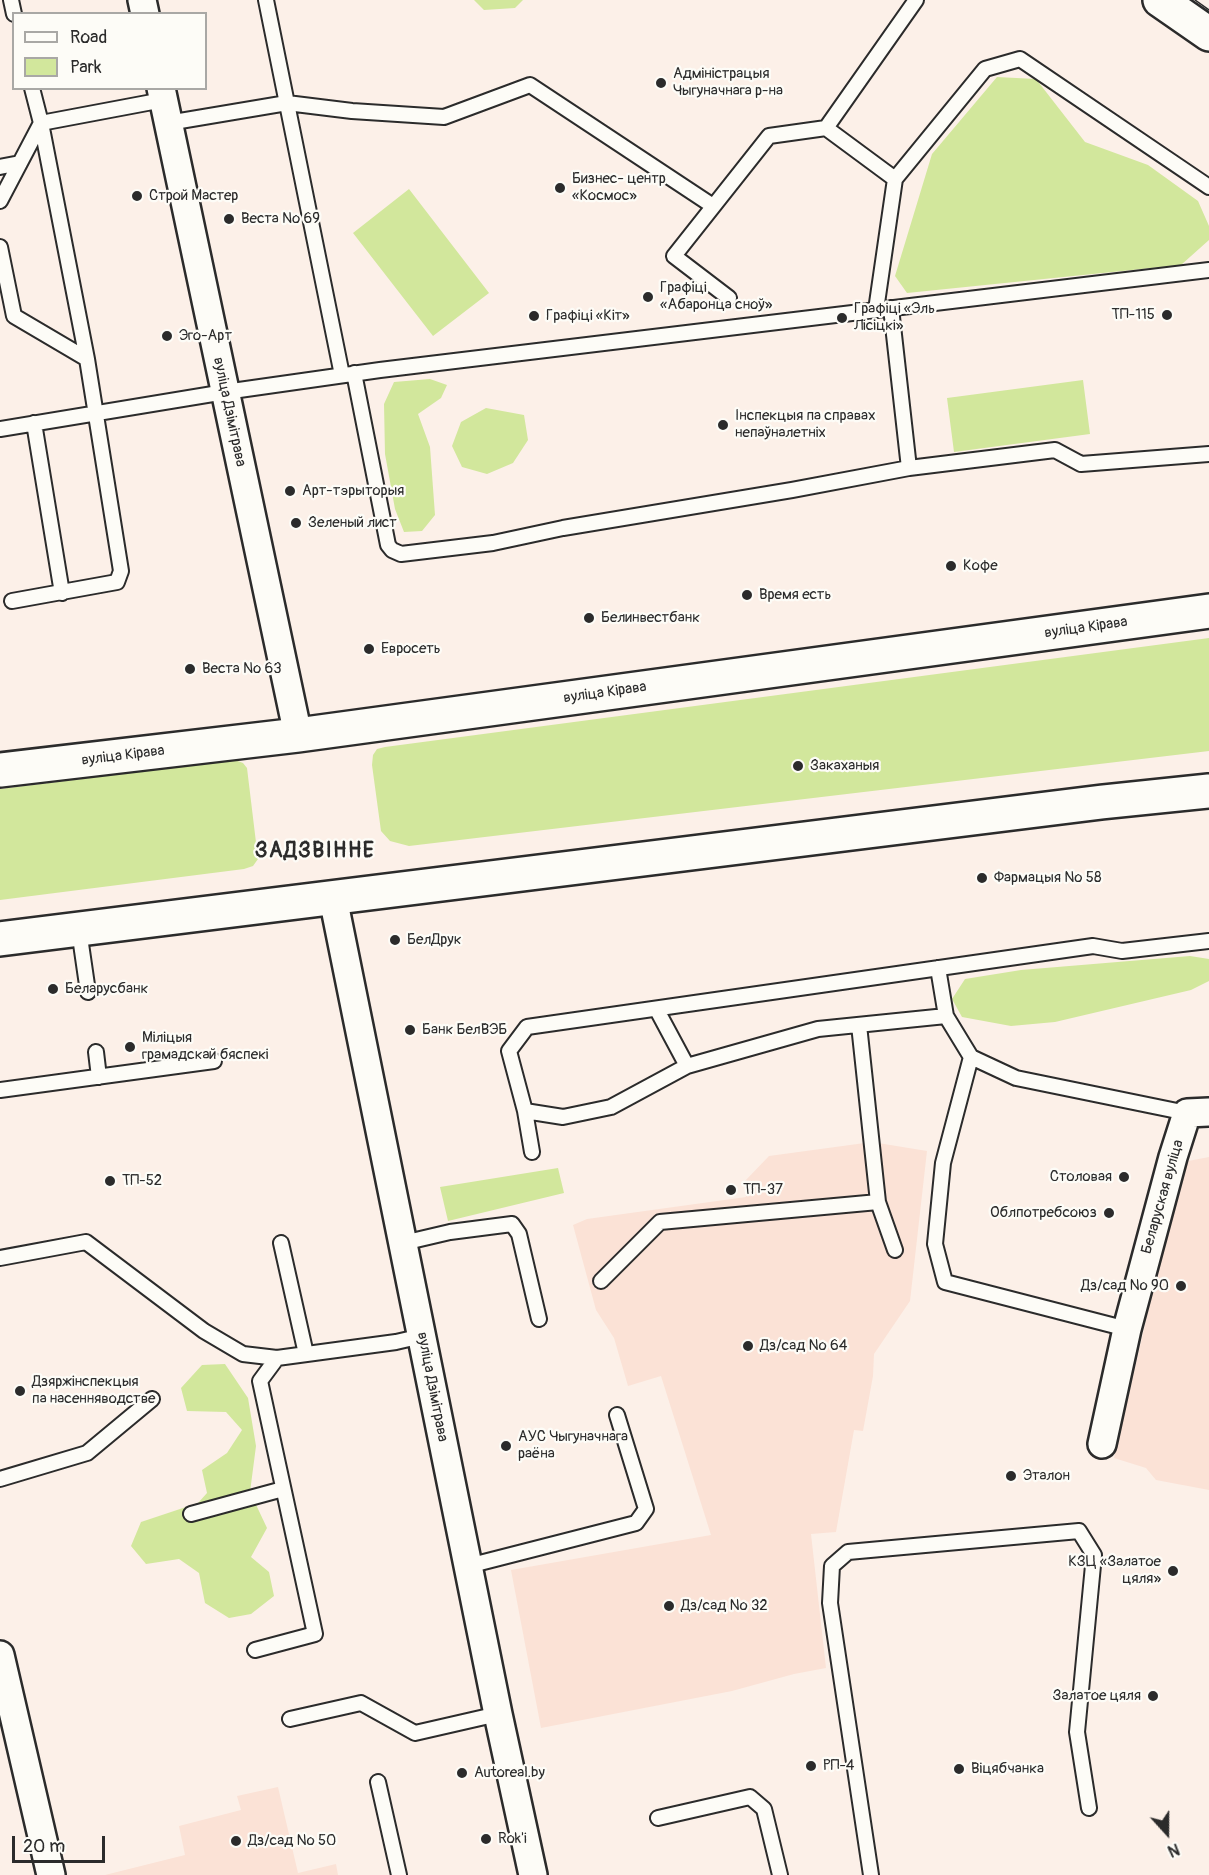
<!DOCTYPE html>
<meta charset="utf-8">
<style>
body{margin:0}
#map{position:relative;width:1209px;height:1875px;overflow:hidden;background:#fcf0e8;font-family:Pangolin,sans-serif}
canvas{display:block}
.legend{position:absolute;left:12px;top:12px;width:195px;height:78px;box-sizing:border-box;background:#fdfcf7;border:2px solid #a9a8a5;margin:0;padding:8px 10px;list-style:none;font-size:18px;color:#2b2b2b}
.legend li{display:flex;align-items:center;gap:12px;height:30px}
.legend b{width:30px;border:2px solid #a9a8a5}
.north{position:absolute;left:1137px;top:1803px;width:60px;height:60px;-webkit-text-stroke:4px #fdfcf7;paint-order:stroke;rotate:159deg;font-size:16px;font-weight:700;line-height:24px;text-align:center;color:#2b2b2b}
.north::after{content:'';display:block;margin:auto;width:21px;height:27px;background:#2b2b2b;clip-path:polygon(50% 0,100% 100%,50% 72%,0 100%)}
.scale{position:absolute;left:12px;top:1836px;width:93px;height:27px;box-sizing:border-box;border:3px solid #2b2b2b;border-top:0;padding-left:8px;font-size:18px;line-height:21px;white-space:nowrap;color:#2b2b2b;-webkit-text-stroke:4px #fdfcf7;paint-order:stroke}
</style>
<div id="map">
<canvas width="1209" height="1875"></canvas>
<ul class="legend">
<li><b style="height:8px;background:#fdfcf7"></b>Road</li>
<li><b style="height:16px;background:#d2e79c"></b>Park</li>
</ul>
<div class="north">N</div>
<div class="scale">20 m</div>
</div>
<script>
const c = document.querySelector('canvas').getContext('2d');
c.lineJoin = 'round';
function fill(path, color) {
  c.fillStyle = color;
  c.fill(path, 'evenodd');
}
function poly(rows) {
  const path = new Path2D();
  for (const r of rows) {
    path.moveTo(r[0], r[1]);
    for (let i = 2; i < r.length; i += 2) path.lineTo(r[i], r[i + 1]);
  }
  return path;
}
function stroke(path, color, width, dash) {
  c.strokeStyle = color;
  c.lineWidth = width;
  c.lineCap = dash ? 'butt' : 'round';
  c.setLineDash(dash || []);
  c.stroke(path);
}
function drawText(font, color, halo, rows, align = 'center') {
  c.font = font + ' Pangolin,sans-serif';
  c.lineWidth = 4.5;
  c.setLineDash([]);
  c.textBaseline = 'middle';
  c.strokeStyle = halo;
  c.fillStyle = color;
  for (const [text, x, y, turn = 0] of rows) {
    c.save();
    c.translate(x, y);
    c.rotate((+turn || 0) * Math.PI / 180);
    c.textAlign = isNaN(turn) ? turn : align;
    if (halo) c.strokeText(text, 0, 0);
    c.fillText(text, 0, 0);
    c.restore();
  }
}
fill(poly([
 [872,1142,927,1151,910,1301,874,1354,873,1376,863,1431,854,1430,836,1532,811,1534,826,1668,794,1674,732,1691,541,1728,511,1570,711,1535,661,1376,628,1386,614,1338,596,1310,573,1225,587,1219,746,1197,744,1182,769,1156],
 [1209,1157,1209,1490,1156,1480,1146,1468,1114,1458,1183,1162],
 [278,1787,298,1873,336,1864,338,1875,105,1875,185,1855,179,1826,241,1810,237,1796]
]), '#fbe2d6');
fill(poly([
 [474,0,523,0,515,8,484,10],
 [997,77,1036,79,1085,142,1148,165,1198,201,1209,226,1209,240,1181,265,907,293,895,276,932,154],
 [409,189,489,293,433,336,353,233],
 [430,379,447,385,441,398,418,414,430,447,435,515,422,531,404,532,395,509,385,454,384,404,394,382],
 [1083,380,1090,434,954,452,947,398],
 [486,408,524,415,528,440,513,463,487,474,462,467,452,446,461,422],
 [1209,638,1209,751,409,846,390,841,381,831,372,765,373,755,377,749,385,747],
 [235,760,243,763,247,768,258,859,253,866,244,869,0,900,0,789],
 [1190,956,1209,959,1209,981,1191,990,1055,1022,1011,1026,962,1017,952,999,965,979,1021,970],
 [558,1168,564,1193,448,1221,440,1187],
 [225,1364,248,1398,256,1446,250,1492,267,1528,251,1557,269,1572,274,1596,251,1614,229,1618,205,1603,199,1573,179,1559,146,1564,131,1546,141,1522,198,1503,207,1493,202,1470,227,1453,242,1430,226,1412,187,1411,181,1388,202,1365]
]), '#d2e79c');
const lane = poly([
 [11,0,14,14],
 [266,0,342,375],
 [41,123,163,100],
 [168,123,287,103,352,111,444,117,530,85,713,206],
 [0,167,20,163],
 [895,179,985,69,1020,59,1209,187],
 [0,201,41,123],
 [0,247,14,316,87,359],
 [729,298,674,256,769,136,826,128],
 [891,308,909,468],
 [876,310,895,179,826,128,916,0],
 [354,373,388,545,392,550,401,554,493,543,563,528,792,490,909,468,1055,450,1081,464,1209,454],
 [34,423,62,593],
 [0,429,225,392,380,370,1209,270],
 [12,601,117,582,121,571,87,359,41,123,32,88],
 [79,930,88,992],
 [938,968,946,1016,971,1057,1016,1078,1187,1113],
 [859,1025,878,1202,895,1250],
 [96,1052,99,1077],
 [971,1057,943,1163,935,1244,945,1282,1127,1329],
 [687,1066,818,1029,946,1016],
 [0,1090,214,1061],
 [525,1111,563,1117,611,1107,687,1066,657,1010],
 [532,1152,525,1111,509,1051,527,1027,1093,946,1122,951,1209,941],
 [281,1243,306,1354],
 [403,1243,450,1232,512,1224,519,1234,539,1319],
 [0,1258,86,1242,204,1331,243,1354,277,1358],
 [601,1281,660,1222,878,1202],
 [0,1479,87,1453,152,1399],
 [191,1514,283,1489],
 [468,1566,636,1523,646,1509,617,1415],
 [255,1650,315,1634,260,1381,277,1358,396,1342,422,1336],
 [290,1719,361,1703,415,1733,498,1714],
 [378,1782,399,1875],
 [658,1818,750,1797,764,1809,780,1875],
 [871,1875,830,1603,832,1566,848,1552,1079,1531,1094,1555,1077,1732,1089,1808]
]);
const street = poly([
 [142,0,145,14],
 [161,88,298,735],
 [333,898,498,1714,533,1875],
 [1102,1444,1127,1329,1173,1157,1187,1113,1209,1112],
 [0,1655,51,1875]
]);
const primary = poly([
 [1160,0,1209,34],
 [0,770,298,735,1209,611],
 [0,939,1102,802,1209,791]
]);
stroke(lane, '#2b2b2b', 18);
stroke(street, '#2b2b2b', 32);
stroke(primary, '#2b2b2b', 38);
stroke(lane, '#fdfcf7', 14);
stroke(street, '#fdfcf7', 27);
stroke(primary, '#fdfcf7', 33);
stroke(poly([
 [1195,0,1209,10]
]), '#2b2b2b', 1.5);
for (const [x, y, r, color] of [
 [661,83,6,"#2b2b2b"],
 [560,188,6,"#2b2b2b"],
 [137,196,6,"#2b2b2b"],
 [229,219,6,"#2b2b2b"],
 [648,297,6,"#2b2b2b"],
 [1167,315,6,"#2b2b2b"],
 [534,316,6,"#2b2b2b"],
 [842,318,6,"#2b2b2b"],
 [167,336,6,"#2b2b2b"],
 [723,425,6,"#2b2b2b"],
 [290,491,6,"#2b2b2b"],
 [296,523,6,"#2b2b2b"],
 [951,566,6,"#2b2b2b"],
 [747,595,6,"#2b2b2b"],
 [589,618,6,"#2b2b2b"],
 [369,649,6,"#2b2b2b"],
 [190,669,6,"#2b2b2b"],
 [798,766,6,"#2b2b2b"],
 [982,878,6,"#2b2b2b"],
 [395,940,6,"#2b2b2b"],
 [53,989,6,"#2b2b2b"],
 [410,1030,6,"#2b2b2b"],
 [130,1047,6,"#2b2b2b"],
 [1124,1177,6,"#2b2b2b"],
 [110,1181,6,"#2b2b2b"],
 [731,1190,6,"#2b2b2b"],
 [1109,1213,6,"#2b2b2b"],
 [1181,1286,6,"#2b2b2b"],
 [748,1346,6,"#2b2b2b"],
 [20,1391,6,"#2b2b2b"],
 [506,1446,6,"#2b2b2b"],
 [1011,1476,6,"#2b2b2b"],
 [1173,1571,6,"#2b2b2b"],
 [669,1606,6,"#2b2b2b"],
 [1153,1696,6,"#2b2b2b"],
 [811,1766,6,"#2b2b2b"],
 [959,1769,6,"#2b2b2b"],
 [462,1773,6,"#2b2b2b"],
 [486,1839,6,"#2b2b2b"],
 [236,1841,6,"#2b2b2b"]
]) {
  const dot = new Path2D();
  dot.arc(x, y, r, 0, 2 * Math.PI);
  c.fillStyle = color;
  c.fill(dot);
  stroke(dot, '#fdfcf7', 2);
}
drawText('15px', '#2b2b2b', '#fdfcf7', [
 ["Адміністрацыя",673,74],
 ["Чыгуначнага р-на",673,91],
 ["Бизнес- центр",572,179],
 ["«Космос»",572,196],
 ["Строй Мастер",149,196],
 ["Веста № 69",241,219],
 ["Графіці",660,288],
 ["«Абаронца сноў»",660,305],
 ["Графіці «Эль",854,309],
 ["Лісіцкі»",854,326],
 ["ТП-115",1155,315,"right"],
 ["Графіці «Кіт»",546,316],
 ["Эго-Арт",179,336],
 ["Інспекцыя па справах",735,416],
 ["непаўналетніх",735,433],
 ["Арт-тэрыторыя",302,491],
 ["Зеленый лист",308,523],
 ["Кофе",963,566],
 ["Время есть",759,595],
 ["Белинвестбанк",601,618],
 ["Евросеть",381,649],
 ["Веста № 63",202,669],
 ["Закаханыя",810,766],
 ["Фармацыя № 58",994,878],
 ["БелДрук",407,940],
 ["Беларусбанк",65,989],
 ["Банк БелВЭБ",422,1030],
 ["Міліцыя",142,1038],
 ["грамадскай бяспекі",142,1055],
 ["Столовая",1112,1177,"right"],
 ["ТП-52",122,1181],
 ["ТП-37",743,1190],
 ["Облпотребсоюз",1097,1213,"right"],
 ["Дз/сад № 90",1169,1286,"right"],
 ["Дз/сад № 64",760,1346],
 ["Дзяржінспекцыя",32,1382],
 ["па насенняводстве",32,1399],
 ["АУС Чыгуначнага",518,1437],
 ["раёна",518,1454],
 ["Эталон",1023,1476],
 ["КЗЦ «Залатое",1161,1562,"right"],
 ["цяля»",1161,1579,"right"],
 ["Дз/сад № 32",681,1606],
 ["Залатое цяля",1141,1696,"right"],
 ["РП-4",823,1766],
 ["Віцябчанка",971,1769],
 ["Autoreal.by",474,1773],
 ["Rok'i",498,1839],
 ["Дз/сад № 50",248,1841]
], 'left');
drawText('15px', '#2b2b2b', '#fdfcf7', [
 ["вуліца Дзімітрава",229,412,78],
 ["вуліца Кірава",1086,628,-8],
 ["вуліца Кірава",605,693,-8],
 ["вуліца Кірава",123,756,-7],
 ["Беларуская вуліца",1163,1197,-74],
 ["вуліца Дзімітрава",432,1387,79]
]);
c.letterSpacing = '1.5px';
drawText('bold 21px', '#2b2b2b', '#fdfcf7', [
 ["ЗАДЗВІННЕ",315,852]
]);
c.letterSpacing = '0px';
</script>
